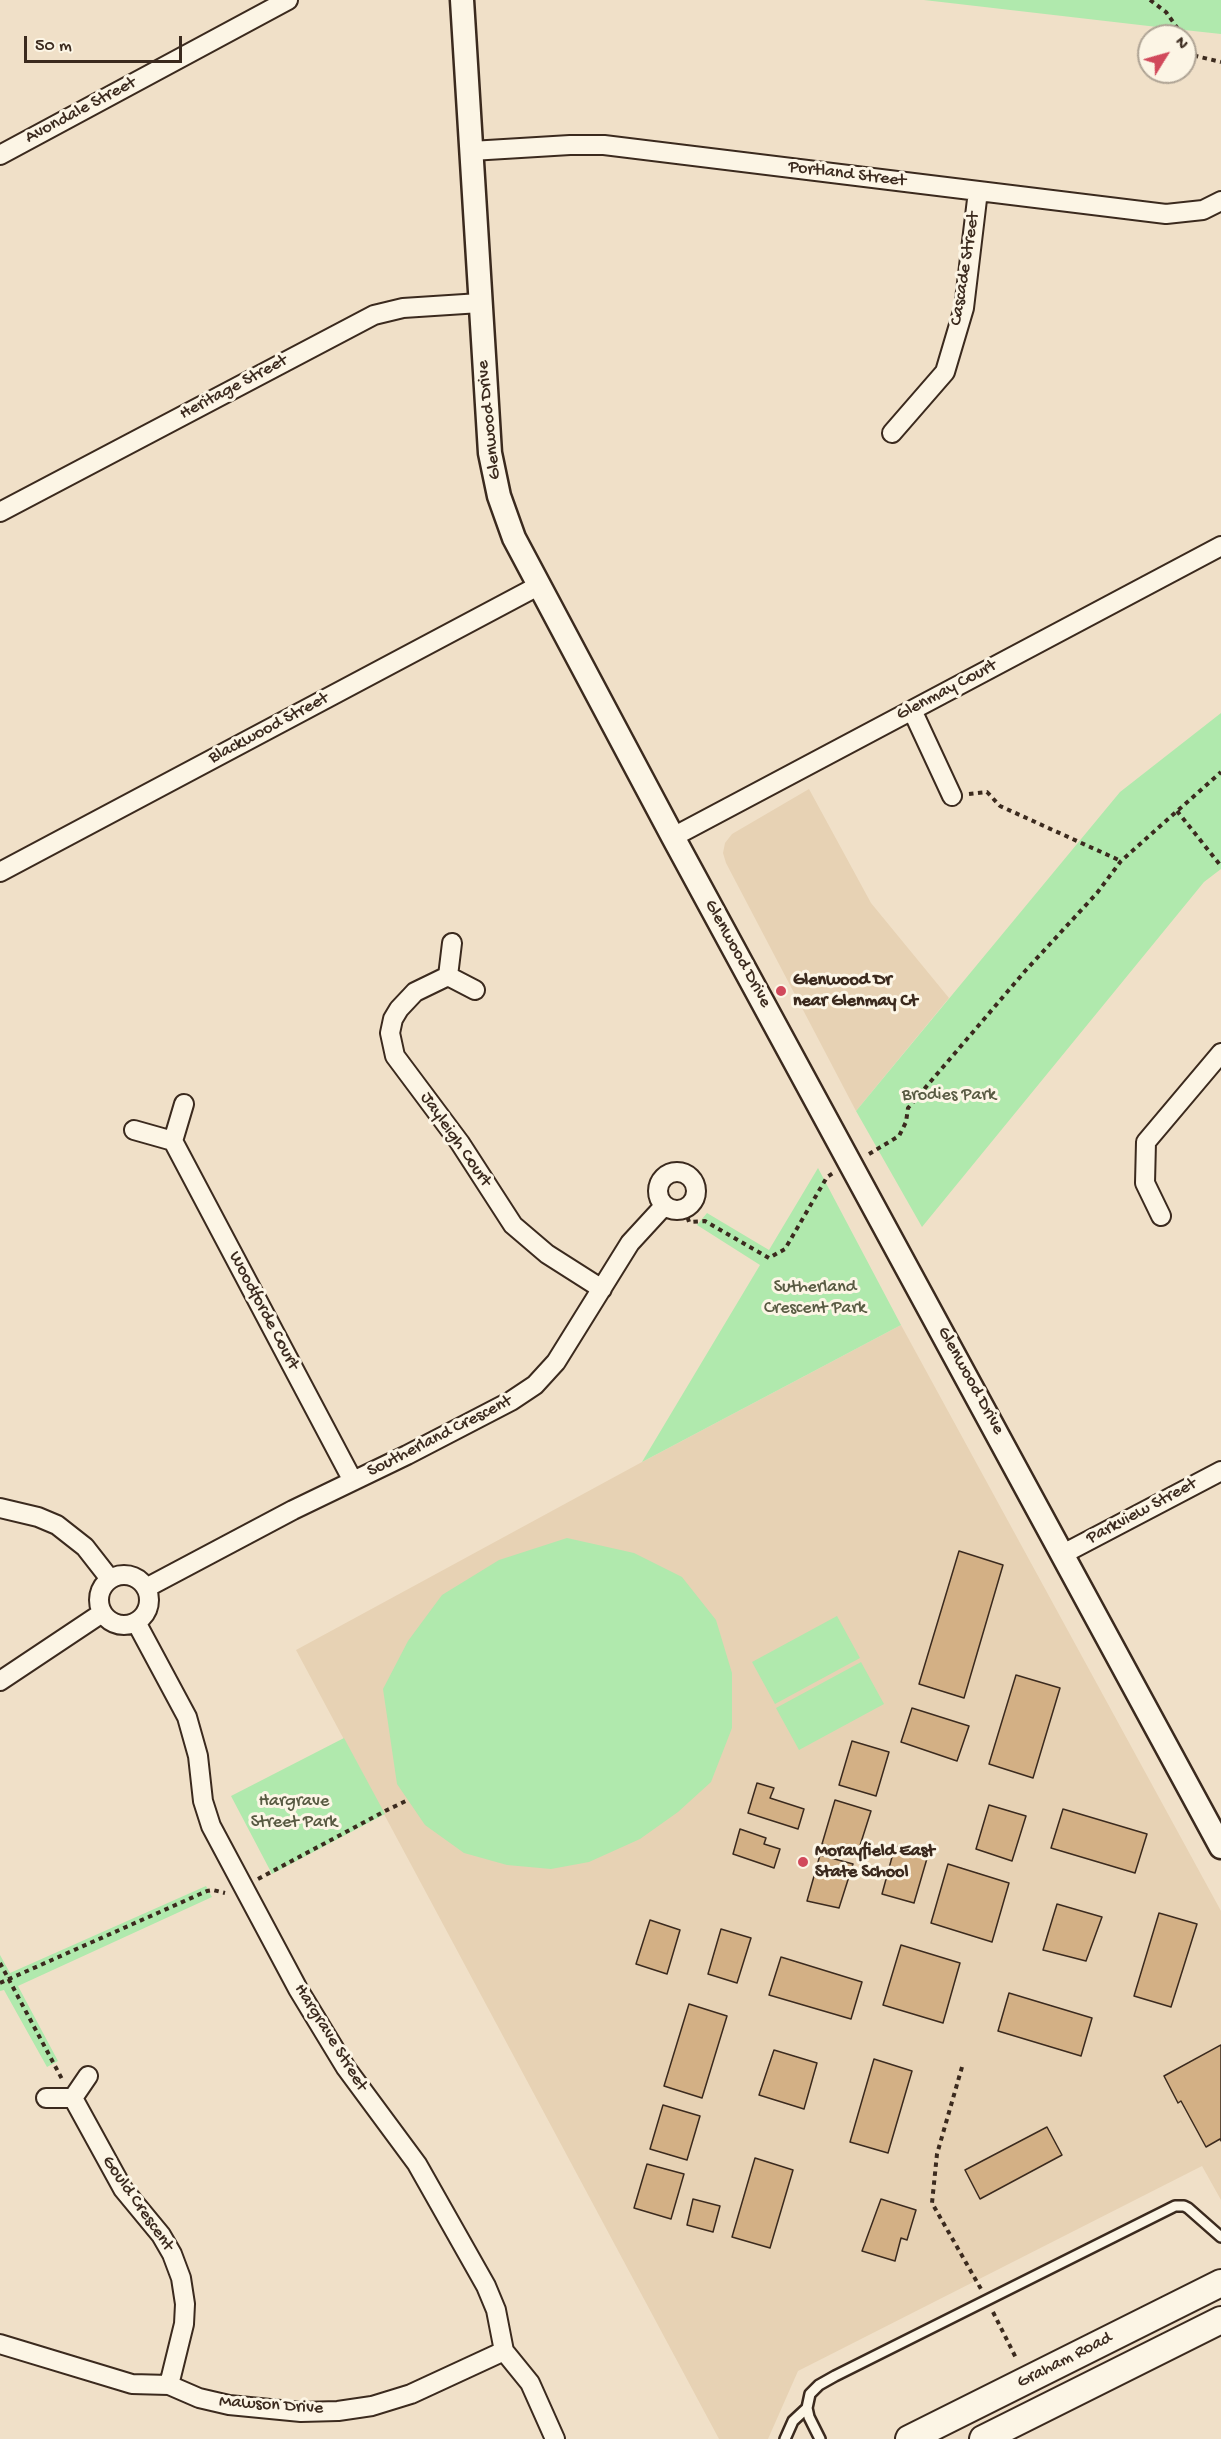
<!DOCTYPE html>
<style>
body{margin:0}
#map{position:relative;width:1221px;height:2439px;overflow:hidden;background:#f0e0c8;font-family:"Gochi Hand",sans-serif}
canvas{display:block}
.north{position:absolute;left:1137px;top:24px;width:60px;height:60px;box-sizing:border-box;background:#fcf5e5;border:2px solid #afa495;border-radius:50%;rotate:53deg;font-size:16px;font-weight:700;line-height:24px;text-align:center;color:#3b2a1e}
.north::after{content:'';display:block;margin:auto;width:21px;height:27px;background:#d1495b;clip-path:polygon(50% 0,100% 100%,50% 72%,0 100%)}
.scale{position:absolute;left:24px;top:36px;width:158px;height:27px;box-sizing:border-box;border:3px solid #3b2a1e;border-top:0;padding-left:8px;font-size:18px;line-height:21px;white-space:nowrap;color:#3b2a1e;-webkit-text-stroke:4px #fcf5e5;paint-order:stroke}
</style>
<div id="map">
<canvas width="1221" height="2439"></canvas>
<div class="north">N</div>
<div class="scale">50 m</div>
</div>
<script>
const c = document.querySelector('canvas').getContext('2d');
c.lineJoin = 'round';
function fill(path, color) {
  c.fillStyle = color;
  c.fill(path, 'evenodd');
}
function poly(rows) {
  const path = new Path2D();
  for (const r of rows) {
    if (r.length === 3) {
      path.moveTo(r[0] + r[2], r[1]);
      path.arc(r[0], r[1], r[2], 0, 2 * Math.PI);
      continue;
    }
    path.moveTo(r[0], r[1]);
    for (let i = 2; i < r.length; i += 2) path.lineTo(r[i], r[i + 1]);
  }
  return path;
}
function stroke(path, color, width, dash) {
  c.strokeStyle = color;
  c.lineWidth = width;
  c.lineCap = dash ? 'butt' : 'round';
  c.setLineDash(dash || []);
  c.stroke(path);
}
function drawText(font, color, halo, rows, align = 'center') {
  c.font = font + ' "Gochi Hand",sans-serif';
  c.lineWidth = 6;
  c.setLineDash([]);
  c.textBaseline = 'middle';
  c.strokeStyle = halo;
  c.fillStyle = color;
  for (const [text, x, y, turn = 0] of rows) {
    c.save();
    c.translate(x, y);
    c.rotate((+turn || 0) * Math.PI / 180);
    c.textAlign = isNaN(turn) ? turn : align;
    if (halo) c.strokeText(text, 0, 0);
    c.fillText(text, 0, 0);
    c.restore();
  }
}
fill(poly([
 [809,789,871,903,949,998,856,1111,726,863,723,853,725,843,732,834],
 [901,1325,1221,1911,1221,2200,1202,2166,798,2371,768,2439,719,2439,296,1650,642,1462]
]), '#e7d2b4');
fill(poly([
 [924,0,1221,0,1221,34,1166,28],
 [1221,713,1221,869,1204,882,922,1227,856,1111,1120,792],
 [818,1168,901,1325,642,1462,760,1265,697,1225,707,1213,769,1250],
 [567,1538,634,1553,682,1577,716,1620,732,1673,732,1728,711,1782,678,1812,640,1839,589,1862,551,1869,507,1865,464,1853,425,1825,397,1784,383,1689,408,1641,442,1595,499,1560],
 [837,1616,860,1658,775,1704,752,1662],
 [861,1662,884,1704,799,1750,776,1708],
 [344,1738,385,1814,272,1874,231,1796],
 [206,1886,212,1897,18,1986,58,2061,47,2067,4,1990,0,1991,0,1955,10,1973]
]), '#b0e9ad');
const building = poly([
 [959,1551,1003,1565,964,1698,919,1684,959,1551],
 [1016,1675,1060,1688,1033,1778,989,1764,1016,1675],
 [912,1708,969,1726,957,1761,901,1742,912,1708],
 [852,1741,889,1752,876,1796,839,1785,852,1741],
 [757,1783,774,1788,770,1798,804,1809,798,1829,748,1813,757,1783],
 [835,1800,871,1811,857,1855,822,1844,835,1800],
 [989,1805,1026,1816,1012,1861,976,1849,989,1805],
 [1063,1809,1147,1834,1135,1873,1051,1848,1063,1809],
 [740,1829,766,1838,764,1844,780,1849,774,1868,733,1854,740,1829],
 [895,1846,928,1855,914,1903,882,1894,895,1846],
 [820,1855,853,1864,839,1908,807,1901,820,1855],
 [948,1864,1009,1883,992,1942,931,1923,948,1864],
 [1057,1904,1102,1917,1086,1961,1043,1950,1057,1904],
 [1159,1913,1197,1924,1171,2007,1134,1996,1159,1913],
 [650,1920,680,1930,667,1974,636,1964,650,1920],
 [721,1929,751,1938,737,1983,708,1974,721,1929],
 [901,1945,960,1963,943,2023,883,2005,901,1945],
 [781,1957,862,1982,851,2019,769,1995,781,1957],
 [1009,1993,1092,2018,1081,2056,998,2031,1009,1993],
 [689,2004,727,2016,702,2098,664,2086,689,2004],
 [1221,2045,1221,2141,1220,2139,1206,2147,1181,2101,1178,2103,1164,2076,1221,2045],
 [774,2050,817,2063,804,2109,759,2095,774,2050],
 [874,2059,912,2071,888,2153,850,2142,874,2059],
 [663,2105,700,2116,687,2160,650,2149,663,2105],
 [1047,2127,1062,2155,980,2199,965,2170,1047,2127],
 [755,2158,793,2170,770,2248,732,2237,755,2158],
 [647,2164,684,2174,671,2219,634,2208,647,2164],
 [693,2199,720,2206,713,2232,687,2225,693,2199],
 [881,2199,916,2210,907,2240,901,2238,895,2261,862,2251,881,2199]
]);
fill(building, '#d3b085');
stroke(building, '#3b2a1e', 1.5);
const service = poly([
 [785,2439,793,2421,807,2408],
 [820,2439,809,2417,807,2408,810,2394,819,2385,835,2376,1175,2206,1184,2206,1188,2208,1221,2237]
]);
const minor = poly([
 [471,151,570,145,604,145,1166,214,1203,210,1221,201],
 [0,155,288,0],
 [892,433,945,372,964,308,978,191],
 [0,512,374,315,403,308,480,303],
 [912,710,952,796],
 [673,837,1221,546],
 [0,872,538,586],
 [452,943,448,976,475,990],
 [448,976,415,992,399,1009,393,1019,390,1033,395,1056,460,1143,513,1225,547,1254,602,1289],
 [134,1130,173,1141,184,1104],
 [173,1141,353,1481],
 [677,1191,19],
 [1161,1216,1145,1183,1146,1142,1221,1053],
 [0,1508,38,1517,57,1525,85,1547,110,1579],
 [1063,1554,1221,1471],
 [124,1600,25],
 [146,1588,293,1510,407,1455,511,1401,535,1385,556,1362,630,1243,664,1206],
 [136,1622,187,1717,198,1756,203,1801,211,1826,298,1989,346,2068,417,2164,486,2286,496,2310,504,2351,530,2383,555,2439],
 [0,1681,102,1613],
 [46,2098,73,2098,88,2076],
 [73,2098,123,2189,161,2235,172,2254,181,2278,185,2304,184,2324,169,2385],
 [0,2344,132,2384,169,2385,199,2398,229,2405,301,2412,338,2411,372,2406,411,2394,504,2351]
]);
const tertiary = poly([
 [462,0,490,453,499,496,514,538,673,837,1221,1847]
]);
const secondary = poly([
 [909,2439,1221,2283],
 [983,2439,1221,2320]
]);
stroke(service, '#3b2a1e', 14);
stroke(minor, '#3b2a1e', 22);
stroke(tertiary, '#3b2a1e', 27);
stroke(secondary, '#3b2a1e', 30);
stroke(poly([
 [1150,0,1166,12,1183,36],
 [1185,39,1196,56,1221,62],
 [969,794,987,792,1000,806,1121,861],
 [1177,811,1221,866],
 [869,1154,899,1136,906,1122,908,1108,1026,970,1097,893,1121,861,1221,772],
 [685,1209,689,1222,705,1221,769,1258,785,1249,827,1177,833,1173],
 [258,1879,385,1811,408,1800],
 [0,1963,62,2079],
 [0,1983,207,1891,213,1890,225,1893],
 [962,2067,937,2154,932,2203,981,2289],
 [993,2312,1017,2360]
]), '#3b2a1e', 4, [4.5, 4.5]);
stroke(service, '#fcf5e5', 9);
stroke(minor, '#fcf5e5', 18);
stroke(tertiary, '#fcf5e5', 22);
stroke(secondary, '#fcf5e5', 26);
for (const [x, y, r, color] of [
 [781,991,6,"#d1495b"],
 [803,1862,6,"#d1495b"]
]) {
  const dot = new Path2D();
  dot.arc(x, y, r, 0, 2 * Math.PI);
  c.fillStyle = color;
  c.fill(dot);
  stroke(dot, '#fcf5e5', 2);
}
drawText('18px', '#3b2a1e', '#fcf5e5', [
 ["Avondale Street",81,111,-28],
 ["Portland Street",847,175,7],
 ["Cascade Street",966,269,-81],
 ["Heritage Street",234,388,-28],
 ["Glenwood Drive",490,420,-96],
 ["Glenmay Court",947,691,-28],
 ["Blackwood Street",269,729,-28],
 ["Glenwood Drive",737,954,61],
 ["Jayleigh Court",455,1140,55],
 ["Woodforde Court",263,1311,62],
 ["Glenwood Drive",970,1381,61],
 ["Southerland Crescent",440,1437,-27],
 ["Parkview Street",1142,1512,-28],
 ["Hargrave Street",330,2038,58],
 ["Gould Crescent",137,2204,55],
 ["Graham Road",1065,2361,-27],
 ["Mawson Drive",271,2406,4]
]);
drawText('bold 18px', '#3b2a1e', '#fcf5e5', [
 ["Glenwood Dr",793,981],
 ["near Glenmay Ct",793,1002],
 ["Morayfield East",815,1852],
 ["State School",815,1873]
], 'left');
drawText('18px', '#585a42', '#fcf5e5', [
 ["Brodies Park",949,1096],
 ["Sutherland",815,1288],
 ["Crescent Park",815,1309],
 ["Hargrave",294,1802],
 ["Street Park",294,1823]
]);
</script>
